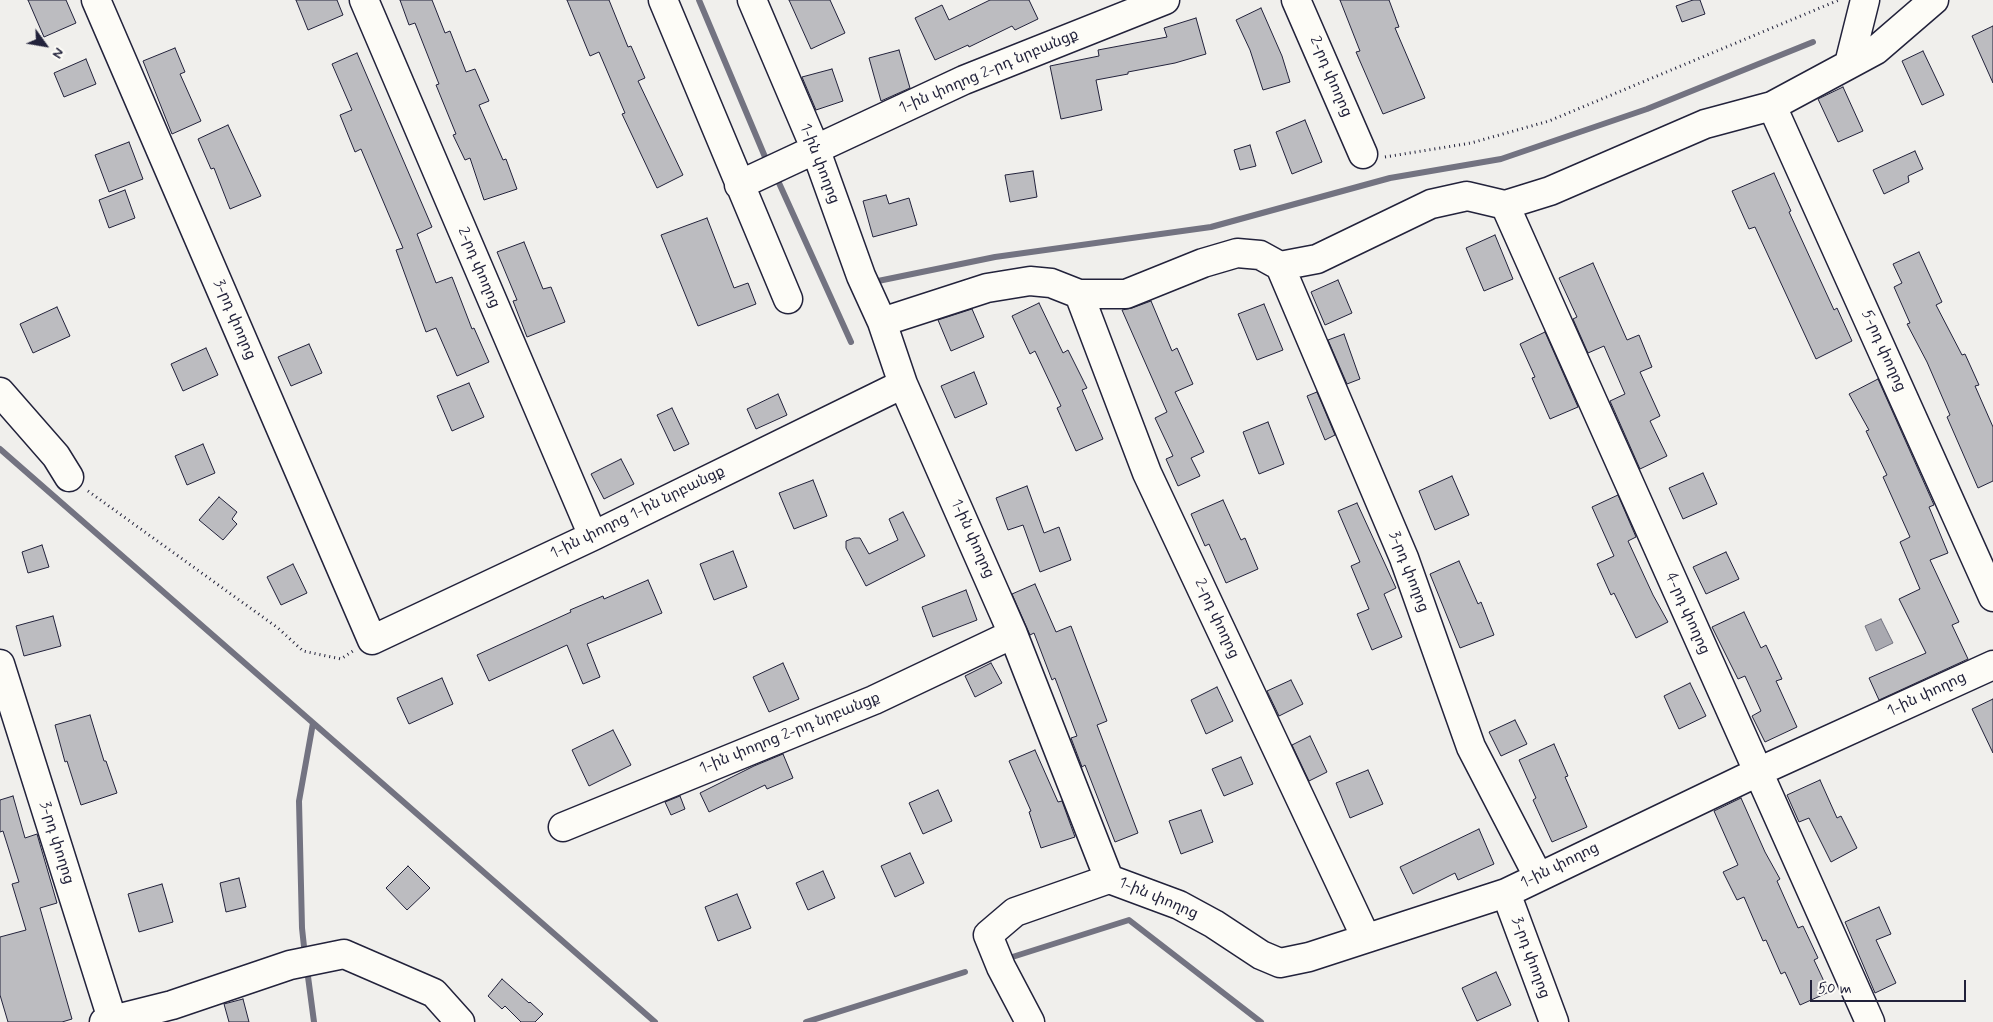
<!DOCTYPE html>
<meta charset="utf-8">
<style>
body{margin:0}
#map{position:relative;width:1993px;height:1022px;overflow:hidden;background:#f0efec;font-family:Mynerve,sans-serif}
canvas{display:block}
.north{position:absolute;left:20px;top:20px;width:50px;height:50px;-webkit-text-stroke:4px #fdfcf7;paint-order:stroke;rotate:122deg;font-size:14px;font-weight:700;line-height:20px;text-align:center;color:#22223b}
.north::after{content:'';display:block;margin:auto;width:18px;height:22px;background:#22223b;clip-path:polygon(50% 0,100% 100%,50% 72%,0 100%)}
.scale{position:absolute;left:1810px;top:980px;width:156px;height:22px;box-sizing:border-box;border:2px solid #22223b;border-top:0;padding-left:6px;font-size:15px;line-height:18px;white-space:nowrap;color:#22223b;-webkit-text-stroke:4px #fdfcf7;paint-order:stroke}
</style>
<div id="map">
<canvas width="1993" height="1022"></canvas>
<div class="north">N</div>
<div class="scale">50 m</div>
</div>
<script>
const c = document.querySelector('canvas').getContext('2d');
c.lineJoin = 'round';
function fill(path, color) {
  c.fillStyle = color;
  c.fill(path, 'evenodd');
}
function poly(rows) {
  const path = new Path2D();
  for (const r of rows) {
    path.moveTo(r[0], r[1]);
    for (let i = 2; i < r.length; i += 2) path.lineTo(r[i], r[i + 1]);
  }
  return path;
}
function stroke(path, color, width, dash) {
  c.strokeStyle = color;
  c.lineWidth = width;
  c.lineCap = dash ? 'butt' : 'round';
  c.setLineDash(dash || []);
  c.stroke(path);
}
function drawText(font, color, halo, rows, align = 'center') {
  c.font = font + ' Mynerve,"Noto Sans Armenian",sans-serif';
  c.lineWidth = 5;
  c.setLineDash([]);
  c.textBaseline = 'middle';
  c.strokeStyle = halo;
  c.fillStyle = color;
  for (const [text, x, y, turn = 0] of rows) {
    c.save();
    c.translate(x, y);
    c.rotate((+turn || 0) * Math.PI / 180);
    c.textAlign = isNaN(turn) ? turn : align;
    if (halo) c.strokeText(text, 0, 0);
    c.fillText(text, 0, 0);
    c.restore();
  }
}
const water = poly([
 [1881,619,1893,643,1876,651,1865,626,1881,619]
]);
fill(water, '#a9a9b0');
stroke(water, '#737381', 1);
stroke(poly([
 [699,0,768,164],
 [779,183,851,342],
 [878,281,995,257,1211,227,1390,178,1501,159,1647,109,1813,42],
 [0,449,655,1022],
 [305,956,302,928,299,801,313,723],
 [1006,959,1129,920,1261,1022],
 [307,969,314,1022],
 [806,1022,965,972]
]), '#737381', 6);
const building = poly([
 [28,0,66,0,76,23,44,37,28,0],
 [296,0,337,0,343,15,308,30,296,0],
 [400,0,432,0,445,33,450,31,466,72,475,69,489,101,479,105,503,160,506,159,517,189,484,200,470,158,465,160,453,135,456,134,436,85,439,84,415,23,409,25,400,0],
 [567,0,609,0,628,47,631,46,645,78,638,81,683,175,657,188,622,114,625,113,599,52,590,56,567,0],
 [789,0,830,0,845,33,811,49,789,0],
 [990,0,1029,0,1038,19,1015,30,1012,26,969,47,968,45,935,60,915,18,942,5,949,20,990,0],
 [1340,0,1389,0,1399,27,1395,28,1425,98,1383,114,1356,52,1360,51,1340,0],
 [1693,0,1700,0,1705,14,1682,22,1676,6,1693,0],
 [1261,8,1282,56,1290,82,1263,90,1250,50,1236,20,1261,8],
 [1196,18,1206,54,1175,63,1128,72,1128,74,1096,80,1102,110,1061,119,1050,66,1099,56,1098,50,1167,37,1164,28,1196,18],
 [1993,26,1993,83,1972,36,1993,26],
 [175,48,185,72,180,74,201,121,172,134,143,61,175,48],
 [899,50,910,88,881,101,869,58,899,50],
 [1923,51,1944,95,1922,105,1902,61,1923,51],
 [357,53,432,227,417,234,436,283,452,277,472,329,474,328,489,362,457,376,436,328,426,332,396,250,403,248,361,149,355,152,340,115,352,110,332,64,357,53],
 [86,59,96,84,64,97,54,73,86,59],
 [832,69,843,101,816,110,802,77,832,69],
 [1843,87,1863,131,1838,142,1818,99,1843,87],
 [1305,120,1322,162,1292,174,1276,132,1305,120],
 [228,125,261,196,230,209,214,168,211,169,198,139,228,125],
 [129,142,143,179,109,192,95,155,129,142],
 [1250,145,1256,166,1240,170,1234,150,1250,145],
 [1915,151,1923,169,1908,176,1909,182,1884,194,1873,170,1915,151],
 [1033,171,1037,197,1010,202,1005,175,1033,171],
 [1774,173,1791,211,1789,212,1834,310,1837,308,1852,341,1816,359,1755,227,1749,229,1732,191,1774,173],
 [125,190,135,218,109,228,99,200,125,190],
 [886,195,889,204,909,198,917,225,873,237,863,201,886,195],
 [707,218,734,288,748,283,756,304,698,326,661,235,707,218],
 [1495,235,1513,279,1484,291,1466,248,1495,235],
 [524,242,543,289,551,287,565,322,527,337,513,301,517,300,497,252,524,242],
 [1919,252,1942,302,1936,305,1962,355,1965,354,1979,385,1975,386,1993,427,1993,481,1978,488,1947,417,1950,415,1927,362,1907,324,1910,323,1894,287,1902,283,1893,264,1919,252],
 [1593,263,1627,340,1639,335,1652,367,1640,372,1660,416,1650,421,1667,456,1640,469,1610,401,1625,394,1604,346,1588,353,1573,319,1577,317,1559,278,1593,263],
 [1338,280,1352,313,1325,325,1311,292,1338,280],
 [1151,301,1172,351,1177,348,1193,384,1175,392,1204,452,1191,458,1200,476,1178,486,1166,459,1173,456,1155,418,1167,412,1122,310,1132,308,1151,301],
 [1039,303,1063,353,1068,350,1087,388,1082,390,1103,439,1076,451,1057,408,1061,406,1035,351,1030,354,1012,316,1039,303],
 [1264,304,1283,350,1257,360,1238,314,1264,304],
 [57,307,70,336,33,353,20,324,57,307],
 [972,309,984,337,951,351,938,320,972,309],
 [1545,332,1578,407,1550,419,1532,378,1535,377,1520,344,1545,332],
 [1344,334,1360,379,1347,384,1328,340,1344,334],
 [309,344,322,373,291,386,278,357,309,344],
 [206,348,218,375,183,391,171,364,206,348],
 [974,372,987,404,955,418,941,386,974,372],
 [1878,379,1934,505,1929,507,1948,553,1930,560,1959,622,1952,625,1968,659,1879,700,1869,678,1926,653,1899,599,1920,589,1900,542,1910,537,1883,477,1887,475,1866,431,1869,430,1849,394,1878,379],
 [469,383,484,417,452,431,437,396,469,383],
 [1317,392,1335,435,1325,440,1307,396,1317,392],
 [778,394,787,415,756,429,747,409,778,394],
 [672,408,689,444,674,451,657,415,672,408],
 [1268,422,1284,464,1259,474,1243,432,1268,422],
 [203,444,215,473,187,485,175,456,203,444],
 [621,459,634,484,604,499,591,474,621,459],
 [1703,473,1717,504,1683,519,1669,488,1703,473],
 [1452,476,1469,515,1435,530,1419,491,1452,476],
 [813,480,827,516,794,529,779,493,813,480],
 [1027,486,1044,533,1059,527,1071,560,1040,572,1023,525,1008,530,996,498,1027,486],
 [1618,495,1636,537,1628,541,1653,595,1668,622,1636,638,1614,593,1611,595,1597,564,1614,556,1592,507,1618,495],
 [219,497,237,512,232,519,237,524,223,540,199,520,219,497],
 [1223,500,1241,540,1245,538,1258,569,1226,583,1209,544,1205,546,1191,514,1223,500],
 [1357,503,1396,588,1384,594,1402,637,1372,650,1357,614,1369,609,1351,566,1360,562,1338,511,1357,503],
 [903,512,925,556,866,586,846,548,846,541,854,538,860,538,869,554,898,540,889,519,903,512],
 [42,545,49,567,28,573,22,552,42,545],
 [733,551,747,587,714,600,700,564,733,551],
 [1726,552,1739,579,1706,594,1693,567,1726,552],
 [1459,561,1478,604,1481,602,1494,635,1460,648,1430,574,1459,561],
 [293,564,307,593,281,605,267,577,293,564],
 [648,580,662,613,587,644,600,677,583,684,567,645,489,681,477,655,571,612,570,610,603,596,604,599,648,580],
 [1035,584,1056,632,1071,626,1107,721,1097,725,1138,833,1115,842,1085,765,1082,767,1071,738,1077,736,1055,678,1052,680,1034,633,1030,635,1012,594,1035,584],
 [966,590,977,620,933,637,922,607,966,590],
 [1744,612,1761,648,1766,645,1782,679,1776,681,1797,727,1765,742,1752,716,1761,711,1745,676,1738,679,1712,627,1744,612],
 [53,616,61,646,24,656,16,626,53,616],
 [783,663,799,699,769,712,753,677,783,663],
 [991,663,1002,683,975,697,965,676,991,663],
 [442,678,453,704,409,724,397,698,442,678],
 [1291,680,1303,704,1279,716,1267,691,1291,680],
 [1690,683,1706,716,1679,729,1664,696,1690,683],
 [1217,687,1233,721,1206,734,1191,700,1217,687],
 [1993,699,1993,753,1972,709,1993,699],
 [90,715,104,761,106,761,117,793,81,805,67,761,65,762,55,725,90,715],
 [1515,720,1527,744,1501,756,1489,732,1515,720],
 [613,730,631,765,589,786,572,750,613,730],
 [1310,736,1327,772,1309,781,1292,745,1310,736],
 [1554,744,1568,776,1565,777,1587,827,1552,842,1533,800,1536,798,1519,760,1554,744],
 [1035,750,1058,802,1062,801,1075,837,1041,848,1029,812,1031,811,1009,761,1035,750],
 [783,754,793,778,767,789,765,785,709,812,700,793,754,766,783,754],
 [1241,757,1253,784,1224,796,1212,769,1241,757],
 [1368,770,1383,804,1350,818,1336,783,1368,770],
 [1820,780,1837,818,1841,816,1857,848,1831,862,1809,818,1799,822,1787,795,1820,780],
 [938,790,952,821,923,834,909,803,938,790],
 [13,796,25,838,37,834,57,903,40,908,72,1019,62,1022,8,1022,0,995,0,937,26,930,12,884,19,882,3,831,0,832,0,800,13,796],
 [680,796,685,809,671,815,665,802,680,796],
 [1741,798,1765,852,1780,879,1777,881,1798,928,1803,926,1818,958,1814,960,1829,992,1800,1005,1785,972,1781,974,1766,940,1763,941,1744,897,1737,900,1723,872,1738,865,1714,811,1741,798],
 [1201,810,1213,842,1181,854,1169,821,1201,810],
 [1479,829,1494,864,1458,880,1455,873,1413,894,1400,867,1479,829],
 [910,853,924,883,895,897,881,866,910,853],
 [408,866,430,888,407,910,386,888,408,866],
 [823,871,835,898,808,910,796,883,823,871],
 [239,878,246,907,226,912,220,883,239,878],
 [162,884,173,922,139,932,128,894,162,884],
 [737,894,751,928,718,941,705,907,737,894],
 [1879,907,1891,934,1876,940,1896,983,1875,993,1845,922,1879,907],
 [1496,972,1511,1005,1477,1021,1462,988,1496,972],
 [502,979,529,1003,530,1002,543,1014,535,1022,521,1022,505,1006,502,1009,488,996,502,979],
 [243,999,249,1022,229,1022,224,1004,243,999]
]);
fill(building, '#bcbcc0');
stroke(building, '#22223b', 1);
const minor = poly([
 [96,0,372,640,593,536,903,384],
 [364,0,593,536],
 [663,0,788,299],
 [752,0,815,148,861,276,882,322,903,384,1013,634,1109,879,1179,905,1214,924,1261,955,1280,963,1309,957,1506,893,1758,772,1993,665],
 [1296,0,1363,154],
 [1849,64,1865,0],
 [1772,106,1993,597],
 [739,185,964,80,1165,0],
 [1505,205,1870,1022],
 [1280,266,1404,558,1471,747,1538,876],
 [1079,294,1147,473,1366,938],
 [882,322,987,288,1030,281,1051,283,1079,294,1126,294,1203,263,1237,253,1260,255,1280,266,1317,259,1431,204,1467,196,1505,205,1550,191,1705,124,1772,106,1876,50,1934,0],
 [0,392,56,456,69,477],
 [0,664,113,1022],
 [563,827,874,700,1013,634],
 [1506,893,1554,1022],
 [104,1022,172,1005,290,965,344,954,434,993,460,1022],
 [1030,1022,1001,967,988,935,1015,912,1109,879]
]);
stroke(minor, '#22223b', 31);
stroke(poly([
 [1385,157,1471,143,1549,121,1839,0],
 [88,491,278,628,303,651,341,659,353,651]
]), '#22223b', 3, [1, 4]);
stroke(minor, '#fdfcf7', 28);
drawText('15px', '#22223b', '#fdfcf7', [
 ["1-ին փողոց 2-րդ նրբանցք",989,72,-23],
 ["2-րդ փողոց",1330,77,67],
 ["1-ին փողոց",819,164,69],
 ["2-րդ փողոց",478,268,67],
 ["3-րդ փողոց",234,320,67],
 ["5-րդ փողոց",1883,351,66],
 ["1-ին փողոց 1-ին նրբանցք",638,513,-26],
 ["1-ին փողոց",972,539,66],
 ["3-րդ փողոց",1408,572,69],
 ["4-րդ փողոց",1687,614,66],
 ["2-րդ փողոց",1216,619,65],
 ["1-ին փողոց",1927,695,-25],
 ["1-ին փողոց 2-րդ նրբանցք",790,734,-22],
 ["3-րդ փողոց",56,843,73],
 ["1-ին փողոց",1560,866,-26],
 ["1-ին փողոց",1158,899,23],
 ["3-րդ փողոց",1530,958,70]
]);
</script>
